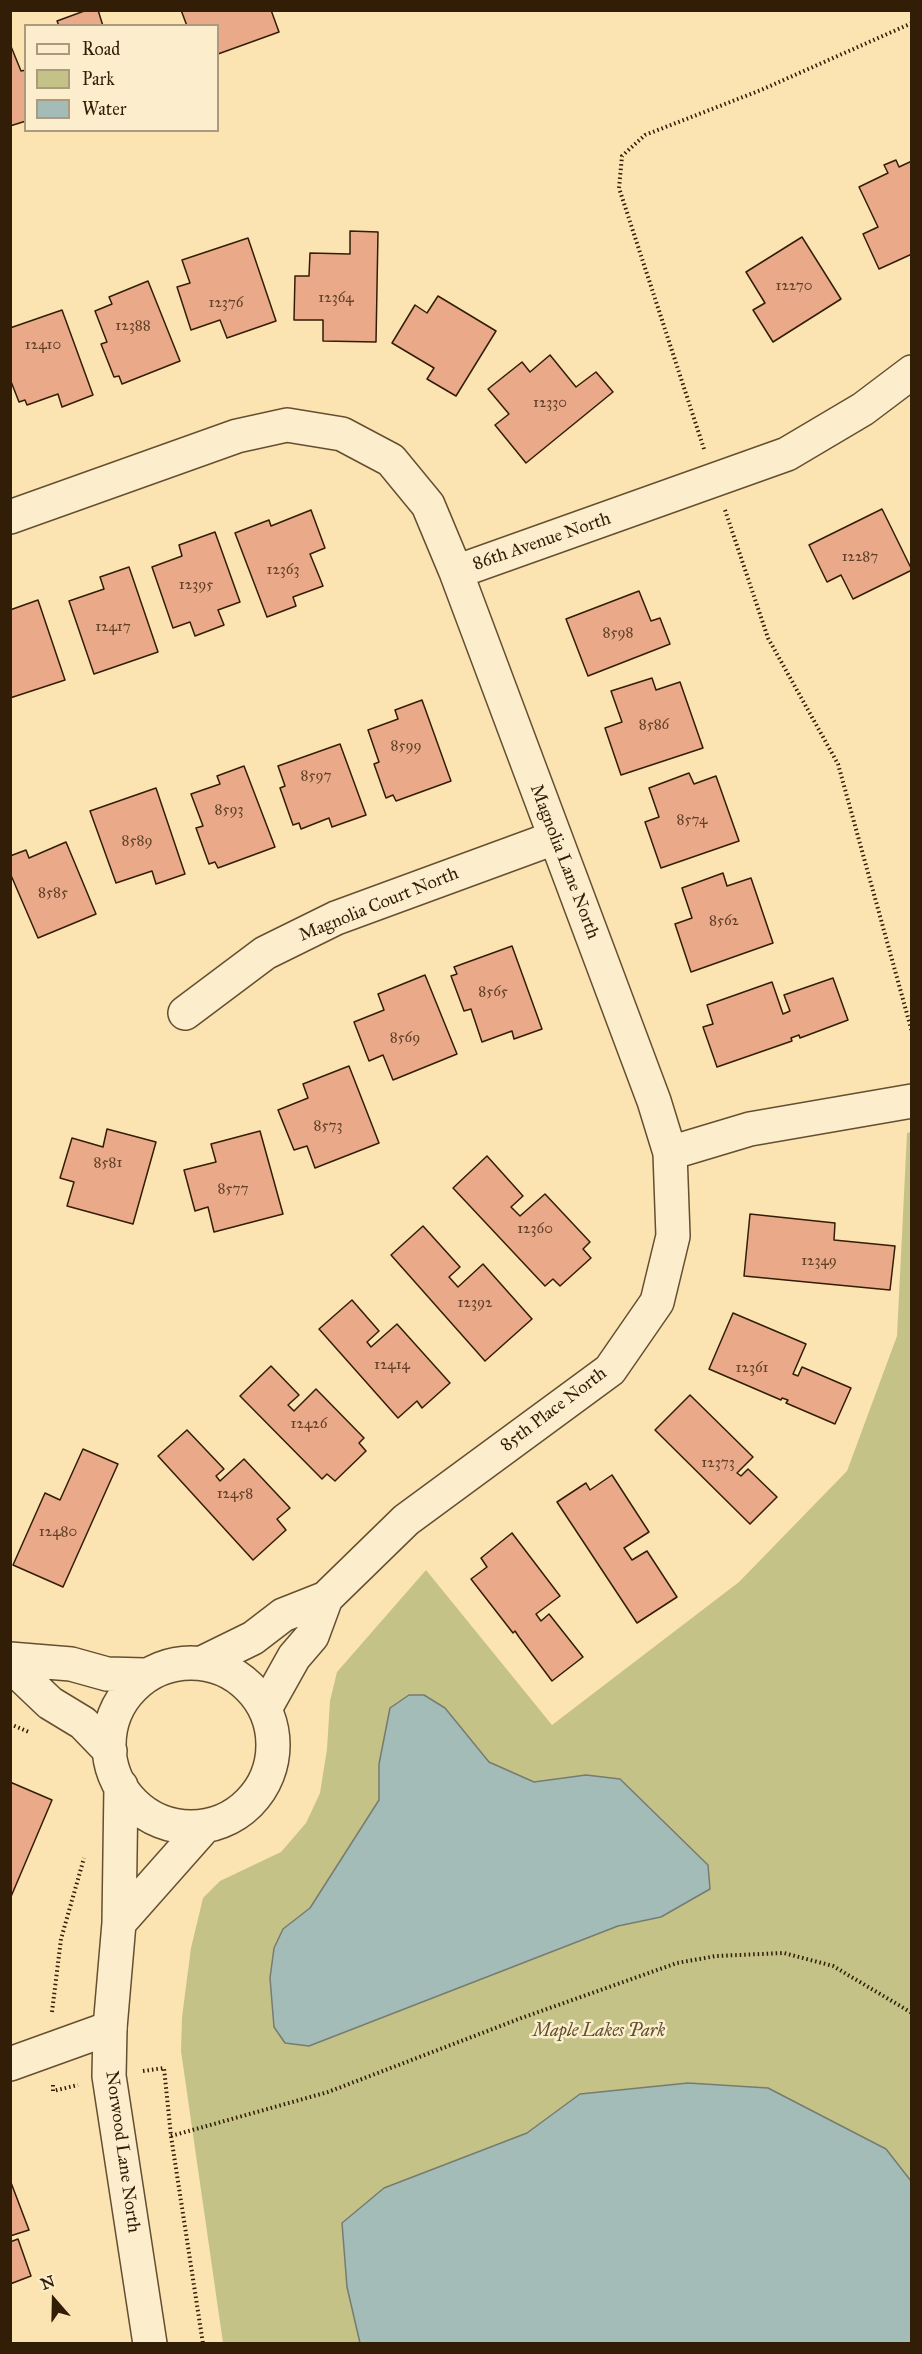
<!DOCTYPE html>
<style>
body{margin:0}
#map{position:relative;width:922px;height:2354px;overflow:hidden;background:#fbe4b2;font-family:"IM FELL Great Primer",serif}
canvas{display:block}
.frame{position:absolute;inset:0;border:12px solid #321d06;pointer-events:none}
.legend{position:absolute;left:24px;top:24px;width:195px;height:108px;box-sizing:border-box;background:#fcedcd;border:2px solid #ab9a7d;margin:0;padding:8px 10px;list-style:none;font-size:18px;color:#321d06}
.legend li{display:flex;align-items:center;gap:12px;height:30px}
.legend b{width:30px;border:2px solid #ab9a7d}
.north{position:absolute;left:24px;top:2270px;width:60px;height:60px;-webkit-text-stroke:4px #fcedcd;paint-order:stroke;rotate:340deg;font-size:16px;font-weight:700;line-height:24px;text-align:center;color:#321d06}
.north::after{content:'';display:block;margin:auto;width:21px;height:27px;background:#321d06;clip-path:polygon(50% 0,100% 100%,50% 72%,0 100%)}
</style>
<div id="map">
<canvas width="922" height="2354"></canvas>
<div class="frame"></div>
<ul class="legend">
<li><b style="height:8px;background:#fcedcd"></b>Road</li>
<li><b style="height:16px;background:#c5c288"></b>Park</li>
<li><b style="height:16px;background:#a3bcb7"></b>Water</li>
</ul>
<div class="north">N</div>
</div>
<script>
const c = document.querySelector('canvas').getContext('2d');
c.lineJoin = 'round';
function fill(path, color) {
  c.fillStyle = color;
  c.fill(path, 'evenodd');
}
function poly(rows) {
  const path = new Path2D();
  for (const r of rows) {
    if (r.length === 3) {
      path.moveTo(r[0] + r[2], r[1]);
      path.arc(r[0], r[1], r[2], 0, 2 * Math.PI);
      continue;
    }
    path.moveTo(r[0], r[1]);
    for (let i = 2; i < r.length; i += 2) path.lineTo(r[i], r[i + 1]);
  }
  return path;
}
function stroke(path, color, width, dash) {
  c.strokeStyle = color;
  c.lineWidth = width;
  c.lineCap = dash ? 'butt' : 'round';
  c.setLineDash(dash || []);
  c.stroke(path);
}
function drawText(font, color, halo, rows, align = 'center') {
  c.font = font + ' "IM FELL Great Primer",serif';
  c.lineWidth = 5;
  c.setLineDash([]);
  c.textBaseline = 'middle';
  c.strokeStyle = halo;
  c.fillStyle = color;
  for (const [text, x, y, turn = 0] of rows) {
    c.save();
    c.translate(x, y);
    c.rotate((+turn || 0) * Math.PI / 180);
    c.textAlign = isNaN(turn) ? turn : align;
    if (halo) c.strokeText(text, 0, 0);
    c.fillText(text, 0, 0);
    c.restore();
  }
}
fill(poly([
 [911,1132,911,2343,223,2343,181,2051,182,2017,191,1948,203,1898,220,1881,281,1852,306,1823,320,1793,327,1749,330,1701,337,1672,426,1570,552,1725,739,1582,847,1471,897,1336,907,1133]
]), '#c5c288');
const water = poly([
 [409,1695,424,1695,445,1708,489,1762,534,1782,586,1775,620,1779,708,1865,710,1889,661,1917,618,1926,309,2046,285,2043,274,2027,270,1978,274,1948,283,1929,310,1908,379,1800,379,1764,390,1708,409,1695],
 [688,2083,768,2088,886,2149,911,2181,911,2343,360,2343,347,2287,342,2223,384,2188,527,2133,580,2094,688,2083]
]);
fill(water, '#a3bcb7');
stroke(water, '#767c70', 1.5);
const building = poly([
 [87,10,98,10,103,26,59,26,57,21,87,10],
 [181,10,271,10,279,32,218,54,218,26,187,26,181,10],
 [10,44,21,71,26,70,26,121,10,126,10,44],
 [896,160,899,167,912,161,912,254,879,269,863,234,878,227,859,187,888,173,884,165,896,160],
 [350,231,378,232,376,342,323,341,323,320,294,320,295,276,309,276,310,253,350,254,350,231],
 [802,237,841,299,773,342,753,310,765,303,746,272,802,237],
 [248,238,276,321,227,338,220,320,191,330,177,287,190,283,182,260,248,238],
 [148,281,180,361,122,384,119,376,114,377,101,344,107,342,95,311,112,304,109,297,148,281],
 [438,296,496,331,456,396,427,379,434,368,392,343,415,305,427,313,438,296],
 [62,310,93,395,62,407,58,394,27,405,25,400,19,402,10,379,10,328,62,310],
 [550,355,576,387,596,372,613,392,526,463,495,425,509,414,488,389,522,362,530,372,550,355],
 [882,509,912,570,853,599,841,575,827,582,809,545,882,509],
 [311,510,325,548,310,554,323,586,293,597,296,606,267,617,235,533,269,520,271,526,311,510],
 [215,532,240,602,218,610,224,625,195,636,190,622,173,628,152,567,182,556,179,545,215,532],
 [129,567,158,652,94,674,69,601,104,589,100,577,129,567],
 [639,591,651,621,660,618,670,644,588,676,566,619,639,591],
 [38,600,65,680,10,698,10,610,38,600],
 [652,678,656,690,680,682,703,748,621,775,605,728,622,722,611,691,652,678],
 [422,700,451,781,396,801,393,795,386,798,374,764,379,762,368,730,398,719,395,710,422,700],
 [340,744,366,815,332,827,329,818,301,829,299,823,293,825,280,788,285,786,278,766,340,744],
 [244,766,275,847,218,868,215,862,209,864,196,828,203,826,191,794,220,784,217,776,244,766],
 [689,773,694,784,716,776,739,841,661,868,645,822,659,817,649,788,689,773],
 [156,788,185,874,156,884,152,871,116,883,90,811,156,788],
 [66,842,96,914,38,938,10,873,10,856,26,850,29,858,66,842],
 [723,873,727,886,751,878,773,943,691,972,675,924,692,918,682,888,723,873],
 [512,946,542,1029,514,1039,512,1031,482,1042,471,1009,464,1011,451,976,457,974,454,967,512,946],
 [425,975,457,1054,393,1080,383,1055,369,1061,354,1022,384,1010,378,994,425,975],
 [833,978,848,1020,800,1038,799,1035,791,1038,792,1041,717,1067,703,1027,713,1024,707,1005,772,982,783,1014,790,1011,784,995,833,978],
 [349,1066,379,1143,315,1168,307,1146,294,1150,278,1110,308,1098,303,1084,349,1066],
 [107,1129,156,1142,133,1224,67,1206,74,1182,60,1178,72,1138,103,1147,107,1129],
 [260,1131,283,1214,214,1232,208,1207,195,1211,184,1170,216,1162,211,1144,260,1131],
 [487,1156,523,1196,511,1207,520,1216,545,1194,590,1242,583,1249,591,1258,560,1286,553,1279,545,1286,453,1188,487,1156],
 [750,1214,835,1223,834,1240,895,1246,890,1290,744,1276,750,1214],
 [423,1226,460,1267,449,1277,458,1287,483,1264,532,1319,485,1361,391,1255,423,1226],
 [352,1300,379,1331,367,1342,371,1347,397,1324,450,1383,422,1408,417,1401,398,1418,319,1329,352,1300],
 [733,1313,806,1344,793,1374,798,1376,802,1367,851,1388,835,1424,786,1403,788,1400,782,1398,781,1400,709,1369,733,1313],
 [271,1366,299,1395,288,1405,294,1411,316,1389,364,1438,359,1443,366,1451,335,1481,327,1474,322,1479,240,1396,271,1366],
 [690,1395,753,1457,737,1473,741,1476,748,1469,777,1497,750,1524,655,1430,690,1395],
 [187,1430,224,1469,216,1476,220,1481,244,1459,290,1508,277,1519,286,1530,253,1560,158,1456,187,1430],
 [83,1449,118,1464,63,1587,13,1565,45,1493,60,1500,83,1449],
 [612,1475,649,1532,624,1548,632,1560,647,1551,677,1597,637,1623,557,1502,586,1483,590,1490,612,1475],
 [512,1533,560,1596,536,1614,541,1621,549,1614,583,1657,552,1681,519,1637,515,1631,513,1633,471,1579,487,1567,481,1558,512,1533],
 [10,1782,52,1800,10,1899,10,1782],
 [10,2180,29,2230,10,2236,10,2180],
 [18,2239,31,2276,10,2284,10,2242,18,2239]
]);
fill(building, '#eaaa8a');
stroke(building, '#321d06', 1.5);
const minor = poly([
 [10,517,237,436,287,425,342,434,391,460,428,505,456,572,654,1101,670,1153,673,1236,657,1302,610,1370,406,1520,326,1598],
 [456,572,787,454,863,409,912,372],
 [185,1013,265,953,336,918,554,838],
 [670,1153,750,1129,912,1101],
 [202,1663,253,1638,283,1615,326,1598,312,1636,294,1657,266,1707],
 [10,2064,110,2028]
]);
const tertiary = poly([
 [10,1659,71,1664,107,1674,145,1675],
 [191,1745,82],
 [10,1665,50,1703,83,1723,110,1751],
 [121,1786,119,1923,110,2028,109,2076,150,2344],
 [119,1923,204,1827]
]);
stroke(minor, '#644f31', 36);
stroke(tertiary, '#644f31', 36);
stroke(poly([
 [704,449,619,188,622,156,645,135,761,90,912,23],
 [725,510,768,638,838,764,912,1032],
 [10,1724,29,1732],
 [52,2012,61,1939,84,1858],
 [143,2071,164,2068,171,2136,203,2344],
 [53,2085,53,2091,78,2085],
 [171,2136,328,2092,524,2017,677,1963,716,1956,784,1953,833,1966,912,2013]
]), '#321d06', 4, [1.5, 3]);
stroke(minor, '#fcedcd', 33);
stroke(tertiary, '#fcedcd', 33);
drawText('15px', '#604027', null, [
 ["12270",794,286],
 ["12364",336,298],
 ["12376",226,303],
 ["12388",133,326],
 ["12410",43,345],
 ["12330",550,403],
 ["12287",860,557],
 ["12363",283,570],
 ["12395",196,585],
 ["12417",113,627],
 ["8598",618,633],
 ["8586",654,725],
 ["8599",406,746],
 ["8597",316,776],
 ["8593",229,810],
 ["8574",692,820],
 ["8589",137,841],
 ["8585",53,893],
 ["8562",724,921],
 ["8565",493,992],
 ["8569",405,1038],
 ["8573",328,1126],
 ["8581",108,1163],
 ["8577",233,1189],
 ["12360",535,1229],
 ["12349",819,1261],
 ["12392",475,1303],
 ["12414",392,1365],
 ["12361",752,1368],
 ["12426",309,1424],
 ["12373",718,1463],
 ["12458",235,1494],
 ["12480",58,1532]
]);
drawText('18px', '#321d06', '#fcedcd', [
 ["86th Avenue North",542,542,-19],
 ["Magnolia Lane North",564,862,69],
 ["Magnolia Court North",379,905,-22],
 ["85th Place North",554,1410,-37],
 ["Norwood Lane North",122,2152,82]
]);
drawText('italic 18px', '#5e4f2d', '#fcedcd', [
 ["Maple Lakes Park",599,2032]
]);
</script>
